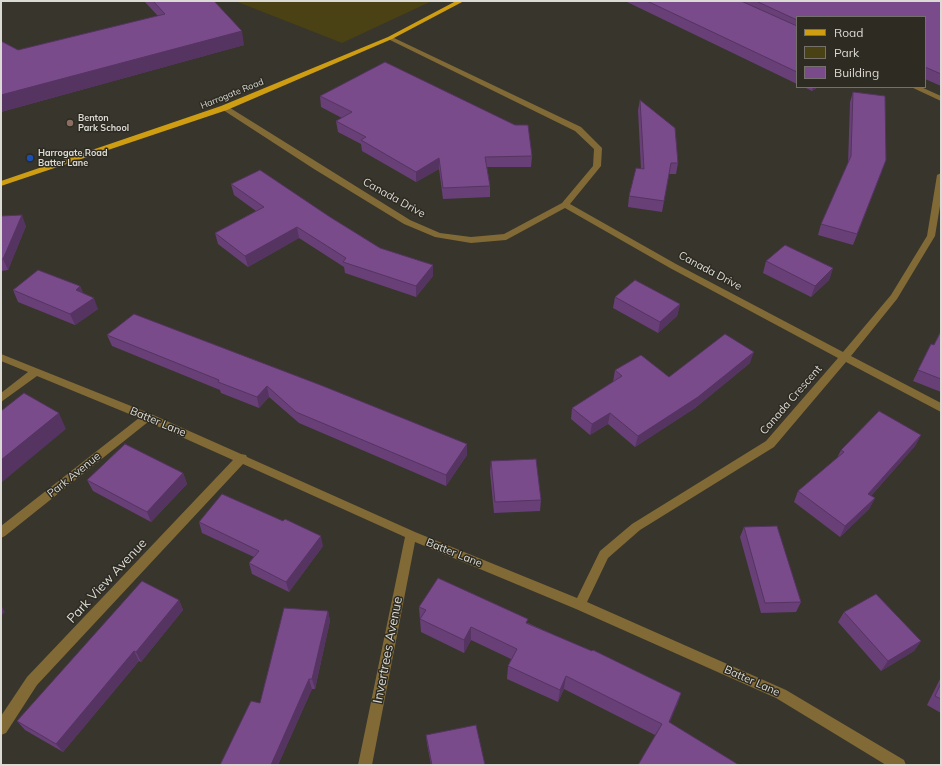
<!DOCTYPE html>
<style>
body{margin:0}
#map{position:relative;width:942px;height:766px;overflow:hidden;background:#37352c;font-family:Mulish,sans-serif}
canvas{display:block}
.frame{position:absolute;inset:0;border:2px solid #dbdad4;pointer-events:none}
.legend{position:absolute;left:796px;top:16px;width:130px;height:72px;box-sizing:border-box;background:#2d2b22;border:1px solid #737169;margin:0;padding:5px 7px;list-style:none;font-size:12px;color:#dbdad4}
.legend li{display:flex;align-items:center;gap:8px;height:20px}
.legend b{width:20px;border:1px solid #737169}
</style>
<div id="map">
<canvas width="942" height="766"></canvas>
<div class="frame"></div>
<ul class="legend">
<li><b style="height:5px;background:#ce9d11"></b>Road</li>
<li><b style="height:11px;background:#4a4115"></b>Park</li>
<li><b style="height:11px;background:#794b8a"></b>Building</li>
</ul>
</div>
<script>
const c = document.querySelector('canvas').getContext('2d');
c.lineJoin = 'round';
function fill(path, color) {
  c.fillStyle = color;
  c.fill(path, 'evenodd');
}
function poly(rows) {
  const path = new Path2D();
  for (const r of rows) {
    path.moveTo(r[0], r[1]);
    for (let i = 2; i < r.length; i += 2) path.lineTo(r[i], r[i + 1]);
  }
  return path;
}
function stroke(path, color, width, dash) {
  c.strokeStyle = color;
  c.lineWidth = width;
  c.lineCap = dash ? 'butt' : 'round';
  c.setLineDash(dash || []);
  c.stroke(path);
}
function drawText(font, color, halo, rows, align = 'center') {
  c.font = font + ' Mulish,sans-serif';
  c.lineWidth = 3;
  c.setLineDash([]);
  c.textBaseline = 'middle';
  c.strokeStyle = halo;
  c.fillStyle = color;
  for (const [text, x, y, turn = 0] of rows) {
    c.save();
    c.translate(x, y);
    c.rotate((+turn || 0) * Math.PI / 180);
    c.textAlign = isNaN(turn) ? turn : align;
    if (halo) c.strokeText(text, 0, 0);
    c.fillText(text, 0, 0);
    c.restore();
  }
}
fill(poly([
 [235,1,432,1,342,43]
]), '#4a4115');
fill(poly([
 [388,37,392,37,581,127,602,148,601,166,570,204,676,264,843,352,891,295,927,236,937,175,941,173,941,200,935,236,897,299,851,356,941,403,941,412,846,362,774,447,640,530,608,558,587,602,786,690,904,760,906,765,886,765,776,698,576,609,415,542,372,765,358,765,405,537,243,464,37,685,6,733,1,735,1,716,27,677,233,460,148,422,5,536,1,538,1,526,139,418,37,376,1,402,1,393,28,372,1,361,1,354,151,414,241,454,246,455,247,457,415,532,577,598,600,551,632,524,766,441,838,358,670,268,565,208,506,240,471,243,435,237,404,224,314,169,220,108,221,106,227,106,410,220,440,233,471,237,504,234,562,203,593,166,594,149,575,131,388,39,388,37],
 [911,87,921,87,941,96,941,101,911,87]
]), '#826a36');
fill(poly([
 [456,1,464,1,392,39,227,110,1,186,1,181,221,106,388,37,456,1]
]), '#ce9d11');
fill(poly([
 [144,1,214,1,244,45,1,112,1,41,18,50,158,16],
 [625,1,941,1,941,86,925,79,925,17,797,17,797,84],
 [804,87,818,87,812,91],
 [853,92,882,171,853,245,818,235,821,224,848,164,850,102],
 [320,96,532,156,531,167,487,167,490,186,490,197,443,199,439,169,416,182,362,151,361,144,338,132,336,121,342,118,321,107],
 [640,100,678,163,676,174,669,174,662,212,628,207,629,196,641,169,638,110],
 [231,184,330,217,380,248,433,265,433,276,416,297,345,273,344,267,299,238,248,267,218,244,215,233,256,211,234,195],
 [1,216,26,226,8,270,1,271],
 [766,261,833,268,829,280,811,297,763,273],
 [80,286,83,293,98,309,75,325,18,302,13,290],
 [615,297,680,304,677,316,658,333,613,308],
 [134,314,467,455,446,486,299,423,269,397,259,408,221,393,220,390,112,346,107,335],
 [941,331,941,392,913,381,931,344,934,345],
 [750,363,695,408,635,447,608,424,590,435,571,419,572,408,613,382,615,370,669,377],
 [921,435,915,446,871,496,875,498,869,509,840,537,794,502,798,491,837,458,841,450],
 [491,461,541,500,540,511,494,513,490,472],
 [183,473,187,484,151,522,93,491,87,480],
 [199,522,323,546,289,592,252,574,249,563,254,557,202,533],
 [744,527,801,602,796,612,761,613,740,537],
 [179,600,183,610,141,662,139,661,63,752,25,730,17,721],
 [419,607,528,623,681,693,677,705,655,735,564,689,558,702,507,679,508,666,511,659,471,640,464,653,421,632],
 [328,611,330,621,315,689,312,689,278,765,260,703],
 [844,612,921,641,914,651,881,671,838,622],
 [941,677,941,713,927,705],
 [426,735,485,765,431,765,427,744]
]), '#684077');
fill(poly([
 [242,31,244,45,1,112,1,95],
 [813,87,818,87,812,91],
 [439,158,439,169,416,182,416,172],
 [22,215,26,226,8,270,3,259],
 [297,227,299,238,248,267,245,256],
 [433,265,433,276,416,297,416,286],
 [833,268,829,280,811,297,815,286],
 [80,286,85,297,76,290],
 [94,298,98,309,75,325,70,314],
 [680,304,677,316,658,333,660,322],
 [754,352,750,363,695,408,635,447,638,436],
 [267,386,269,397,259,408,257,397],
 [59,413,66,429,1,483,1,460],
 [610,413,608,424,590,435,592,424],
 [921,435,915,446,863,505,868,494],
 [467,444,467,455,446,486,446,475],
 [183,473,187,484,151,522,147,512],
 [875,498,869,509,840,537,845,526],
 [321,536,323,546,289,592,286,582],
 [179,600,183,610,141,662,136,652],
 [1,605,5,612,1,616],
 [328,611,330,621,315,689,312,679],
 [471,627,471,640,464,653,464,640],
 [921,641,914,651,881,671,888,661],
 [134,651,139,661,63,752,56,744],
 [566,676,564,689,558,702,560,690],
 [309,679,312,689,278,765,271,765],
 [681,693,677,705,665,734,669,722]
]), '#553461');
const building = poly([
 [153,1,214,1,242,31,1,95,1,41,18,50,165,14,153,1],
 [647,1,741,1,797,26,797,72,647,1],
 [756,1,941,1,941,74,925,67,925,17,797,17,797,20,756,1],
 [385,62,515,125,528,125,532,156,485,157,490,186,443,188,439,158,416,172,361,140,366,137,336,121,352,112,320,96,385,62],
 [853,92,885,96,886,160,857,234,821,224,851,156,853,92],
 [640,100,675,128,678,163,671,163,664,201,629,196,636,168,644,169,640,100],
 [260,170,330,217,380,248,433,265,416,286,343,262,346,258,297,227,245,256,215,233,264,207,231,184,260,170],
 [22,215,3,259,1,259,1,216,22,215],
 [785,245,833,268,815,286,766,261,785,245],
 [38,270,80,286,76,290,94,298,70,314,13,290,38,270],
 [635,280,680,304,660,322,615,297,635,280],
 [134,314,323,386,467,444,446,475,296,412,267,386,257,397,218,382,219,380,107,335,134,314],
 [941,331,941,379,918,370,931,344,934,345,941,331],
 [725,334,754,352,698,397,638,436,610,413,592,424,572,408,622,376,615,370,641,355,669,377,725,334],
 [24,393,59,413,1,460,1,411,24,393],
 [879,411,921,435,868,494,875,498,845,526,798,491,844,452,841,450,879,411],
 [125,444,183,473,147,512,87,480,125,444],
 [536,459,541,500,495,502,491,461,536,459],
 [222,494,283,521,285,519,321,536,286,582,249,563,259,551,199,522,222,494],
 [777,526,801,602,765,603,744,527,777,526],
 [438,578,528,619,526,623,592,651,593,650,681,693,669,722,739,765,638,765,662,724,566,676,560,690,508,666,517,649,471,627,464,640,420,619,426,610,419,607,438,578],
 [142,581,179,600,136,652,134,651,56,744,17,721,142,581],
 [876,594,921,641,888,661,844,612,876,594],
 [284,608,328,611,312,679,309,679,271,765,220,765,251,701,260,703,284,608],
 [941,683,941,699,935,696,941,683],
 [476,725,485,765,432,765,426,735,476,725]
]);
fill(building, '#794b8a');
stroke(building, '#553461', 1);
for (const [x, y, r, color] of [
 [70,123,4,"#8d6e63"],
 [30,158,4,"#1a4fb4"]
]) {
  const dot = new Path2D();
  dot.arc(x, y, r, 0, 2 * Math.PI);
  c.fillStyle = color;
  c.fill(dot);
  stroke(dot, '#2d2b22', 1.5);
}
drawText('9px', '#dbdad4', '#2d2b22', [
 ["Harrogate Road",232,94,-22]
]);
drawText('bold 9px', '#dbdad4', '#2d2b22', [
 ["Benton",78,118],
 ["Park School",78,128],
 ["Harrogate Road",38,153],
 ["Batter Lane",38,163]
], 'left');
drawText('11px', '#dbdad4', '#2d2b22', [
 ["Canada Drive",394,198,29],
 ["Canada Drive",710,271,28],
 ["Canada Crescent",791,400,-49],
 ["Batter Lane",158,422,23],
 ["Park Avenue",74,475,-39],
 ["Batter Lane",454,553,22],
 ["Batter Lane",752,681,24]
]);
drawText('13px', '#dbdad4', '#2d2b22', [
 ["Park View Avenue",107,581,-47],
 ["Invertrees Avenue",388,650,-79]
]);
</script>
